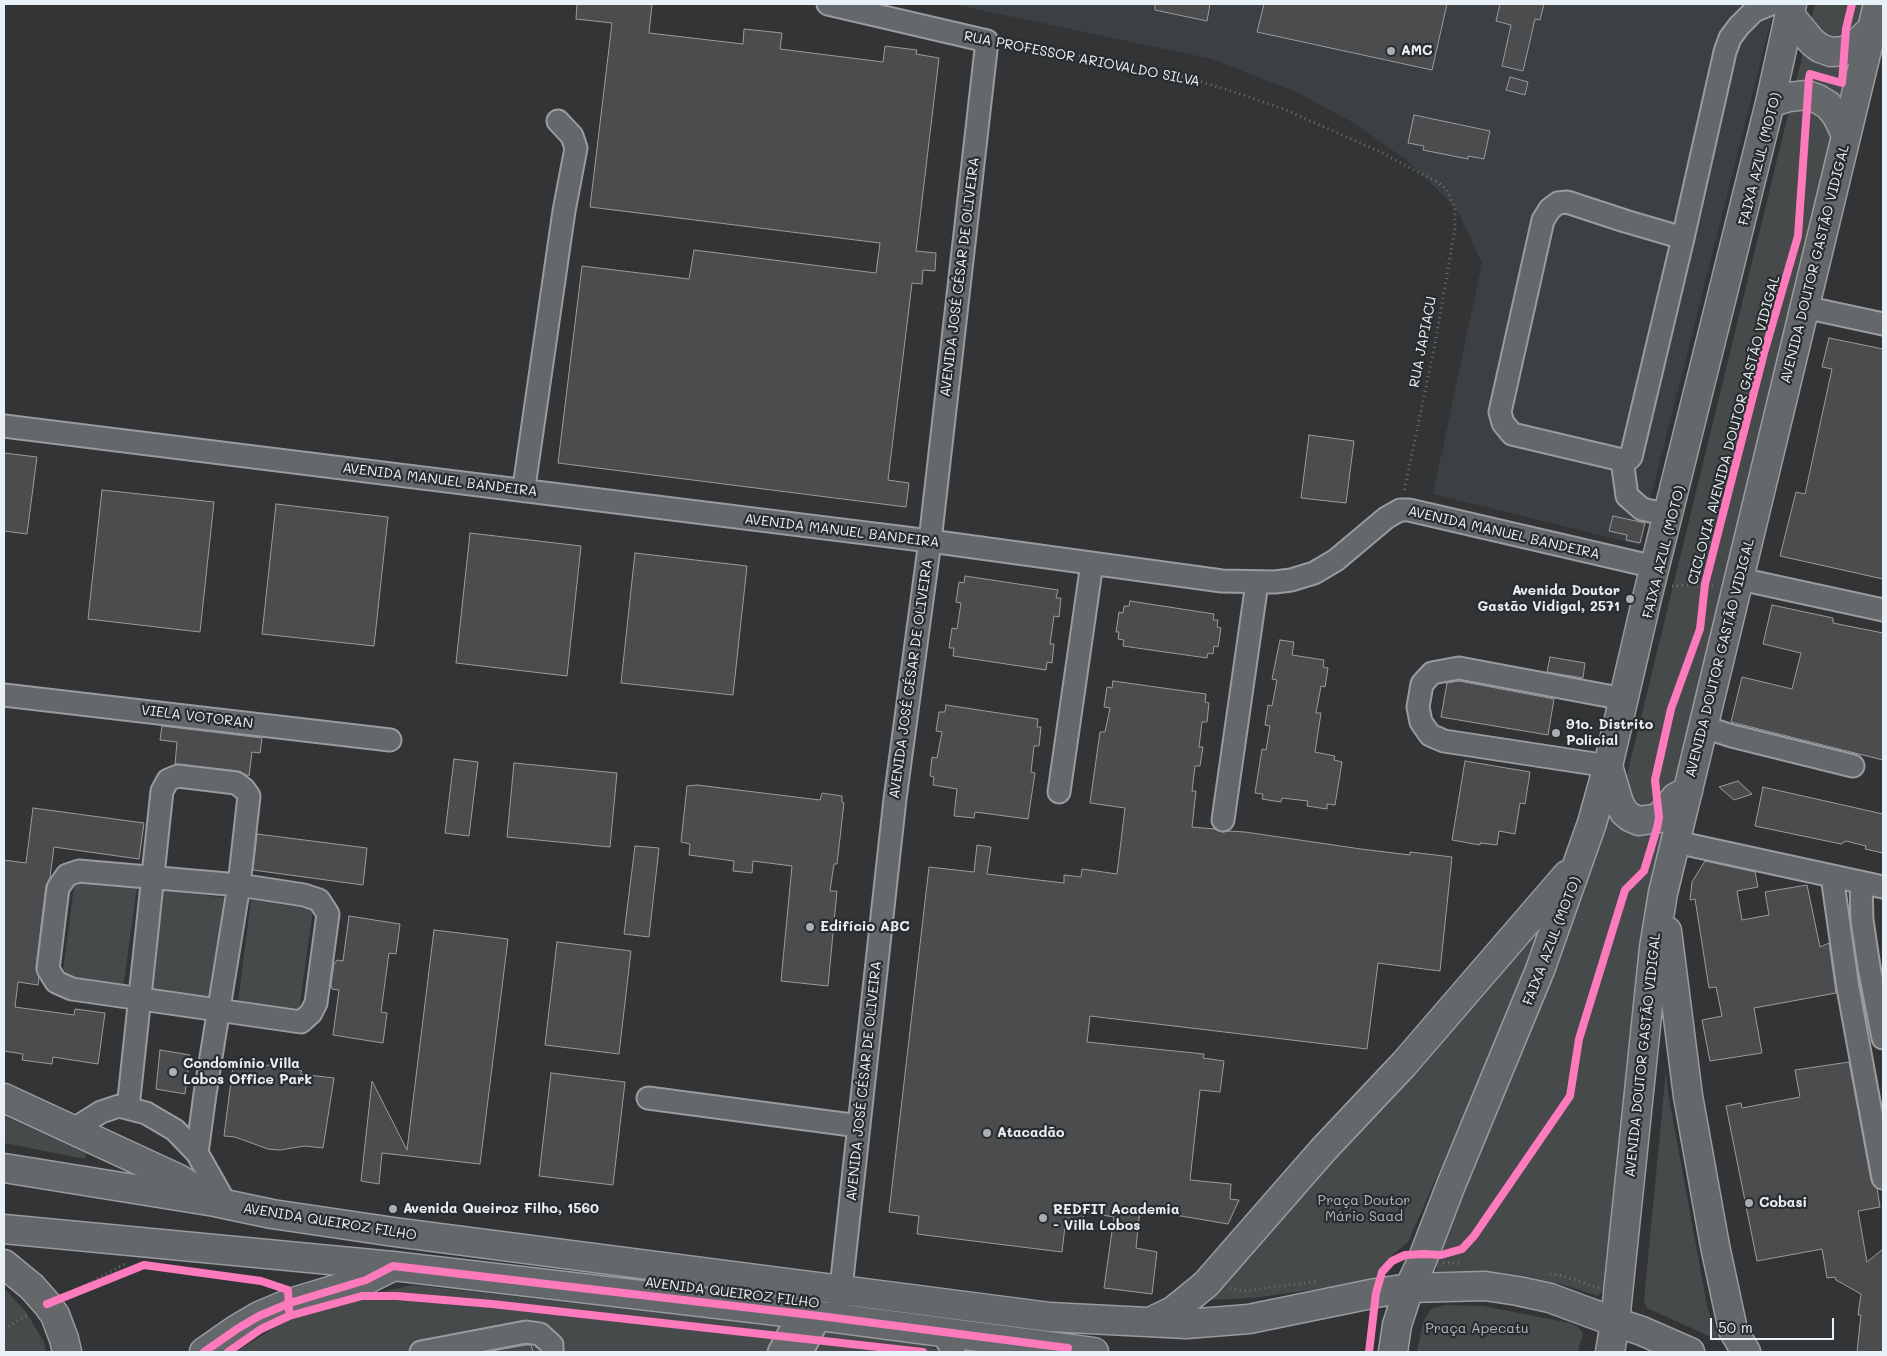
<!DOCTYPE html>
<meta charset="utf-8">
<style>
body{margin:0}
#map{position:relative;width:1887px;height:1356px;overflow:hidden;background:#333435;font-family:Mali,sans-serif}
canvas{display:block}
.frame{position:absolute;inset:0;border:5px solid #e8f1f8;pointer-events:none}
.scale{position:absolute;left:1710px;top:1318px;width:124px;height:22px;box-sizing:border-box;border:2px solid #e8f1f8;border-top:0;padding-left:6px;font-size:15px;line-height:18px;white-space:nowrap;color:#e8f1f8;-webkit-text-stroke:4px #2a2d2e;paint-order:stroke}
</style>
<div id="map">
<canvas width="1887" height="1356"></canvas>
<div class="frame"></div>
<div class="scale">50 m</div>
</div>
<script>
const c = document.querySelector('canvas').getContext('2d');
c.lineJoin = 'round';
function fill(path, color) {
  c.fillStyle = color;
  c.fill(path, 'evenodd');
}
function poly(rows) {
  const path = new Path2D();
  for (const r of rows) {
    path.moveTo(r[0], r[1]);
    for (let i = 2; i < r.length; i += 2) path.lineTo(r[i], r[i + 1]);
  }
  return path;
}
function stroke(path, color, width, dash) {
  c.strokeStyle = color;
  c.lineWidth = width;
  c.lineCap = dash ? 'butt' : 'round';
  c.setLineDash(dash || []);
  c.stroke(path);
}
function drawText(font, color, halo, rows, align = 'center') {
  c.font = font + ' Mali,sans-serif';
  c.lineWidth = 4.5;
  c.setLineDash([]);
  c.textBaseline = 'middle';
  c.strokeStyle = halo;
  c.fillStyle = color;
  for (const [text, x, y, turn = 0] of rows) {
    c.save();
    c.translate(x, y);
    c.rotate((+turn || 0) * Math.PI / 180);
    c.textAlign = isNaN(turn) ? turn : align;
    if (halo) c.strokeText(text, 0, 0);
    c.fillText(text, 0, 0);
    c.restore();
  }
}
fill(poly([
 [952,4,1775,4,1639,545,1433,494,1482,263,1456,208,1408,161,1352,122,1298,93,1212,59]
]), '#3d4042');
fill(poly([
 [1815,4,1863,4,1689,738,1671,788,1665,798,1644,810,1635,805,1625,783],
 [1610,813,1669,827,1630,1083,1603,1291,1598,1296,1571,1287,1521,1275,1480,1271,1437,1271,1436,1263,1566,942,1605,818],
 [75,878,137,887,123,989,62,980],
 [164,890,226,898,212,1001,151,992],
 [251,900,313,909,299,1011,238,1002],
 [1542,925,1518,991,1408,1242,1390,1257,1373,1281,1254,1298,1210,1300,1535,929],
 [1666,1071,1668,1093,1707,1305,1711,1319,1720,1341,1647,1308,1644,1300],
 [4,1116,86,1153,85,1159,4,1143],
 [413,1285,909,1341,937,1349,939,1352,236,1352,288,1319,340,1301],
 [4,1288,26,1312,44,1342,46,1352,4,1352],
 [1445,1305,1483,1306,1570,1323,1578,1327,1583,1333,1578,1352,1417,1352,1423,1322,1431,1309]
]), '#464a4b');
const building = poly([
 [577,4,652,4,649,33,743,44,744,29,782,33,780,49,883,62,885,46,917,50,916,54,939,58,916,251,936,253,935,271,923,270,922,284,912,283,888,480,909,483,906,507,558,463,582,266,689,279,694,250,876,273,880,243,590,207,612,23,576,19,577,4],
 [1155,4,1210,4,1207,21,1155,10,1155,4],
 [1264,4,1447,4,1432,70,1257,32,1264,4],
 [1500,4,1544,4,1540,20,1535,19,1523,71,1502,66,1511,25,1496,21,1500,4],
 [1510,77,1528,82,1525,95,1506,90,1510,77],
 [1414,115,1490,131,1484,159,1468,156,1468,159,1423,150,1424,146,1408,143,1414,115],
 [1829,338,1883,349,1883,579,1780,556,1796,492,1805,494,1832,369,1822,367,1829,338],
 [1309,435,1354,441,1346,503,1301,498,1309,435],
 [4,453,37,457,27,534,4,531,4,453],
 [102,490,214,502,200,632,88,619,102,490],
 [276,504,388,517,374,646,262,634,276,504],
 [1613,516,1645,523,1640,543,1626,540,1627,535,1609,531,1613,516],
 [470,533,581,546,567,676,456,663,470,533],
 [635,553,747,566,733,695,621,683,635,553],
 [965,576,1058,590,1056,598,1061,598,1059,617,1054,616,1050,644,1054,644,1052,663,1047,662,1046,670,953,656,954,648,949,648,952,628,957,629,961,603,956,602,959,582,964,583,965,576],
 [1130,601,1214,614,1213,620,1218,620,1217,627,1221,628,1218,647,1214,646,1213,654,1208,653,1207,658,1123,646,1124,640,1118,639,1119,632,1116,632,1119,612,1123,613,1124,606,1129,606,1130,601],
 [1772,605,1833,618,1833,623,1883,633,1883,760,1731,722,1742,677,1792,689,1801,653,1763,644,1772,605],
 [1280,640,1294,642,1292,655,1324,660,1323,667,1328,668,1325,687,1321,686,1316,713,1321,713,1315,752,1335,756,1334,760,1342,762,1335,805,1327,804,1327,809,1307,806,1308,801,1282,798,1281,802,1262,799,1263,794,1255,793,1262,749,1266,750,1270,726,1265,725,1268,705,1272,706,1277,680,1272,679,1280,640],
 [1550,657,1585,663,1583,678,1547,672,1550,657],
 [1113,681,1206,694,1205,702,1209,703,1207,722,1202,722,1199,747,1203,747,1200,766,1195,766,1192,791,1196,791,1192,827,1215,829,1222,832,1229,831,1245,832,1361,849,1410,855,1410,852,1452,857,1440,971,1378,963,1367,1049,1090,1016,1087,1042,1204,1054,1203,1058,1224,1061,1220,1092,1200,1090,1190,1180,1231,1184,1230,1199,1239,1200,1228,1224,1140,1209,1136,1248,1157,1252,1152,1294,1104,1288,1114,1217,1084,1212,1083,1220,1066,1218,1062,1252,917,1234,919,1216,889,1212,929,867,974,872,977,845,991,847,987,874,1064,883,1064,875,1081,877,1082,869,1117,874,1125,808,1090,803,1100,732,1105,732,1110,708,1104,707,1107,687,1112,688,1113,681],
 [1459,681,1554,699,1548,735,1441,717,1447,683,1459,681],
 [946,705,1038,719,1037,727,1041,727,1039,746,1034,746,1031,772,1035,773,1028,819,975,812,974,818,954,816,957,789,933,785,934,777,930,776,932,757,937,758,942,732,936,731,939,712,945,712,946,705],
 [162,726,262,738,260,753,252,752,249,776,238,771,175,764,177,742,160,740,162,726],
 [454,759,478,762,469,836,445,833,454,759],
 [1465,761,1530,772,1525,804,1520,803,1515,834,1499,831,1497,845,1480,843,1480,845,1452,840,1465,761],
 [514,763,617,773,610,847,507,837,514,763],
 [1738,781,1752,794,1734,800,1719,787,1738,781],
 [697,785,820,800,822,793,842,796,842,802,844,803,837,864,834,864,830,891,837,891,828,986,781,981,792,866,753,861,752,873,733,871,734,861,689,855,690,844,681,842,687,786,697,785],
 [1763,787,1883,814,1883,853,1865,849,1866,846,1846,841,1841,844,1755,826,1763,787],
 [33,808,144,823,139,859,54,847,50,877,46,886,36,967,39,977,38,985,18,982,15,1007,74,1015,75,1009,105,1013,98,1064,53,1057,52,1064,22,1060,23,1054,4,1051,4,860,26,863,33,808],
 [257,834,367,848,363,885,253,870,257,834],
 [635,846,659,848,649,937,624,934,635,846],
 [1705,861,1755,872,1758,887,1737,891,1742,920,1769,915,1765,892,1807,885,1820,947,1829,943,1836,993,1754,1008,1762,1053,1710,1061,1702,1020,1722,1016,1716,987,1709,988,1695,899,1690,900,1692,882,1705,861],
 [349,916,400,924,396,954,389,953,381,1012,387,1013,383,1043,333,1035,339,990,332,989,331,985,334,964,337,960,343,961,349,916],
 [434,930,508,939,480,1164,382,1153,379,1184,361,1181,372,1081,407,1150,434,930],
 [557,942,631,951,619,1054,545,1045,557,942],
 [160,1050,190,1055,185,1094,156,1089,160,1050],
 [1849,1062,1871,1180,1877,1188,1880,1207,1858,1211,1867,1262,1883,1249,1883,1352,1857,1352,1861,1315,1858,1315,1861,1294,1836,1280,1835,1277,1827,1278,1822,1249,1757,1261,1726,1106,1741,1103,1742,1108,1800,1097,1795,1070,1849,1062],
 [275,1064,302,1071,300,1074,334,1078,323,1148,305,1146,280,1150,268,1149,235,1137,224,1136,233,1066,252,1068,275,1064],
 [551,1073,625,1082,613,1185,539,1176,551,1073],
 [526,1345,531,1345,533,1352,486,1352,526,1345]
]);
fill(building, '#4b4c4d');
stroke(building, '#999b9e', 1);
const minor = poly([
 [828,4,987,41,930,541,895,799,839,1306],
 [1804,307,1883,324],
 [4,426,930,541,1222,581,1275,582,1291,580,1314,573,1336,560,1386,518,1400,510,1409,510,1655,567],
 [1622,460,1629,459,1631,457,1683,238,1725,52,1730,38,1739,26,1754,11,1771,4],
 [525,491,525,480,564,211,576,148,572,136,558,121],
 [1668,515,1642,509,1627,496,1622,460,1512,434,1503,423,1500,412,1543,220,1550,209,1558,203,1567,202,1625,221,1683,238],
 [1740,579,1883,610],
 [4,695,390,740],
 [1704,727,1732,736,1853,766],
 [1608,766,1444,741,1430,735,1421,722,1418,707,1422,684,1432,673,1459,668,1624,699],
 [1059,792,1092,563],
 [1223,820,1257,583],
 [1676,842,1883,887],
 [79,871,239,885,304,895,319,900,328,914,316,1003,311,1013,301,1022,72,989,56,982,48,969,58,888,67,875,79,871],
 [1832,876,1848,988,1883,1178],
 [1861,882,1862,920,1869,967,1883,1038],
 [648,1098,859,1126],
 [128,1108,162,791,168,780,178,776,236,783,244,789,249,796,239,885,205,1094,197,1153],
 [74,1129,101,1112,119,1106,146,1113,175,1130,197,1153,227,1206],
 [941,1332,954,1352],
 [421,1352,526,1332,540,1334,552,1345,552,1352],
 [779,1352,799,1314],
 [802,1352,820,1316]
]);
const major = poly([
 [1615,1322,1642,1331,1690,1352]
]);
const highway = poly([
 [1789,14,1812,42,1820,48,1831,52,1844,51,1853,47,1871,30],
 [1770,103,1789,97,1807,95,1818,99,1828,105,1837,116,1846,135],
 [1608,766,1619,803,1624,812,1630,817,1639,821,1659,818,1676,797,1688,791],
 [1667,931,1688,1096,1715,1246,1733,1330,1746,1352],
 [4,1098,179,1179,205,1196],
 [4,1168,215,1202,272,1214,394,1232,1050,1317,1186,1324,1249,1319,1376,1293,1409,1288,1485,1286,1518,1291,1550,1298,1615,1322],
 [4,1229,393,1266,820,1316,1094,1352],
 [4,1264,32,1287,47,1304,55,1315,64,1339,67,1352],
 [1150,1322,1173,1311,1206,1284,1323,1150,1404,1064,1567,875],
 [204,1352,237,1329,259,1316,290,1303,366,1280,392,1267],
 [1393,1352,1397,1325,1409,1288,1421,1263,1451,1185,1540,970,1592,823,1608,766,1647,598,1770,103,1792,4],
 [1610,1352,1615,1322,1654,948,1663,893,1878,4]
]);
stroke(minor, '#999b9e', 25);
stroke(major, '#999b9e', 31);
stroke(highway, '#999b9e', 31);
stroke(poly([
 [1005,43,1115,62,1192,79,1244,95,1286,110,1378,151,1439,183,1447,190,1455,209,1455,228,1435,344,1404,492],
 [1672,586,1705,584,1715,587],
 [1443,1263,1459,1263],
 [1550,1274,1563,1276,1599,1288],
 [1230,1288,1244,1291,1318,1281],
 [66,1295,127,1263],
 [4,1329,29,1314]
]), '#6e7071', 3, [1, 4]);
stroke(minor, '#64686b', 21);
stroke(major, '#64686b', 28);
stroke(highway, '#64686b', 28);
stroke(poly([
 [47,1304,144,1265,261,1281,288,1290,289,1311],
 [204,1352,237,1329,259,1316,290,1303,366,1280,393,1266,820,1316,1068,1348],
 [228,1352,261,1329,289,1316,362,1296,397,1296,492,1304,923,1352],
 [1369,1352,1376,1293,1382,1272,1392,1261,1405,1255,1424,1254,1441,1255,1462,1249,1474,1236,1570,1096,1579,1039,1625,890,1644,871,1657,828,1659,818,1655,780,1671,709,1700,629,1705,584,1764,353,1798,236,1809,78,1810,74,1842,83,1846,29,1852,4]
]), '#fd7abc', 8);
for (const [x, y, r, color] of [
 [1391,51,5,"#a9afb4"],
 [1630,599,5,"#a9afb4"],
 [1556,733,5,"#a9afb4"],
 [810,927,5,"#a9afb4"],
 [173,1072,5,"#a9afb4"],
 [987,1133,5,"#a9afb4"],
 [1749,1203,5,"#a9afb4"],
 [393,1209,5,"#a9afb4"],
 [1043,1218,5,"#a9afb4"]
]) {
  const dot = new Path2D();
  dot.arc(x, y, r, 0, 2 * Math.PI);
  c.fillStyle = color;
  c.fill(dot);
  stroke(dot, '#2a2d2e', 2);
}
drawText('bold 14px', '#e8f1f8', '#2a2d2e', [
 ["AMC",1401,51],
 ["Avenida Doutor",1620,591,"right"],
 ["Gastão Vidigal, 2571",1620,607,"right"],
 ["91o. Distrito",1566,725],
 ["Policial",1566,741],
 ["Edifício ABC",820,927],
 ["Condomínio Villa",183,1064],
 ["Lobos Office Park",183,1080],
 ["Atacadão",997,1133],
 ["Cobasi",1759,1203],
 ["Avenida Queiroz Filho, 1560",403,1209],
 ["REDFIT Academia",1053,1210],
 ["- Villa Lobos",1053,1226]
], 'left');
drawText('14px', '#e8f1f8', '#2a2d2e', [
 ["RUA PROFESSOR ARIOVALDO SILVA",1082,59,11],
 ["FAIXA AZUL (MOTO)",1760,159,-76],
 ["AVENIDA DOUTOR GASTÃO VIDIGAL",1815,264,-76],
 ["AVENIDA JOSÉ CÉSAR DE OLIVEIRA",960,277,-83],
 ["RUA JAPIACU",1423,342,-79],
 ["CICLOVIA AVENIDA DOUTOR GASTÃO VIDIGAL",1734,430,-75],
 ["AVENIDA MANUEL BANDEIRA",440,480,7],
 ["AVENIDA MANUEL BANDEIRA",842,531,7],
 ["AVENIDA MANUEL BANDEIRA",1504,533,13],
 ["FAIXA AZUL (MOTO)",1664,552,-76],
 ["AVENIDA DOUTOR GASTÃO VIDIGAL",1720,658,-76],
 ["AVENIDA JOSÉ CÉSAR DE OLIVEIRA",911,679,-82],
 ["VIELA VOTORAN",197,717,7],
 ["FAIXA AZUL (MOTO)",1552,941,-69],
 ["AVENIDA DOUTOR GASTÃO VIDIGAL",1643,1055,-84],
 ["AVENIDA JOSÉ CÉSAR DE OLIVEIRA",864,1081,-84],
 ["AVENIDA QUEIROZ FILHO",330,1222,9],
 ["AVENIDA QUEIROZ FILHO",732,1293,7]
]);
drawText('14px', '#b0b8bd', '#2a2d2e', [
 ["Praça Doutor",1364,1201],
 ["Mário Saad",1364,1217],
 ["Praça Apecatu",1477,1329]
]);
</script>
